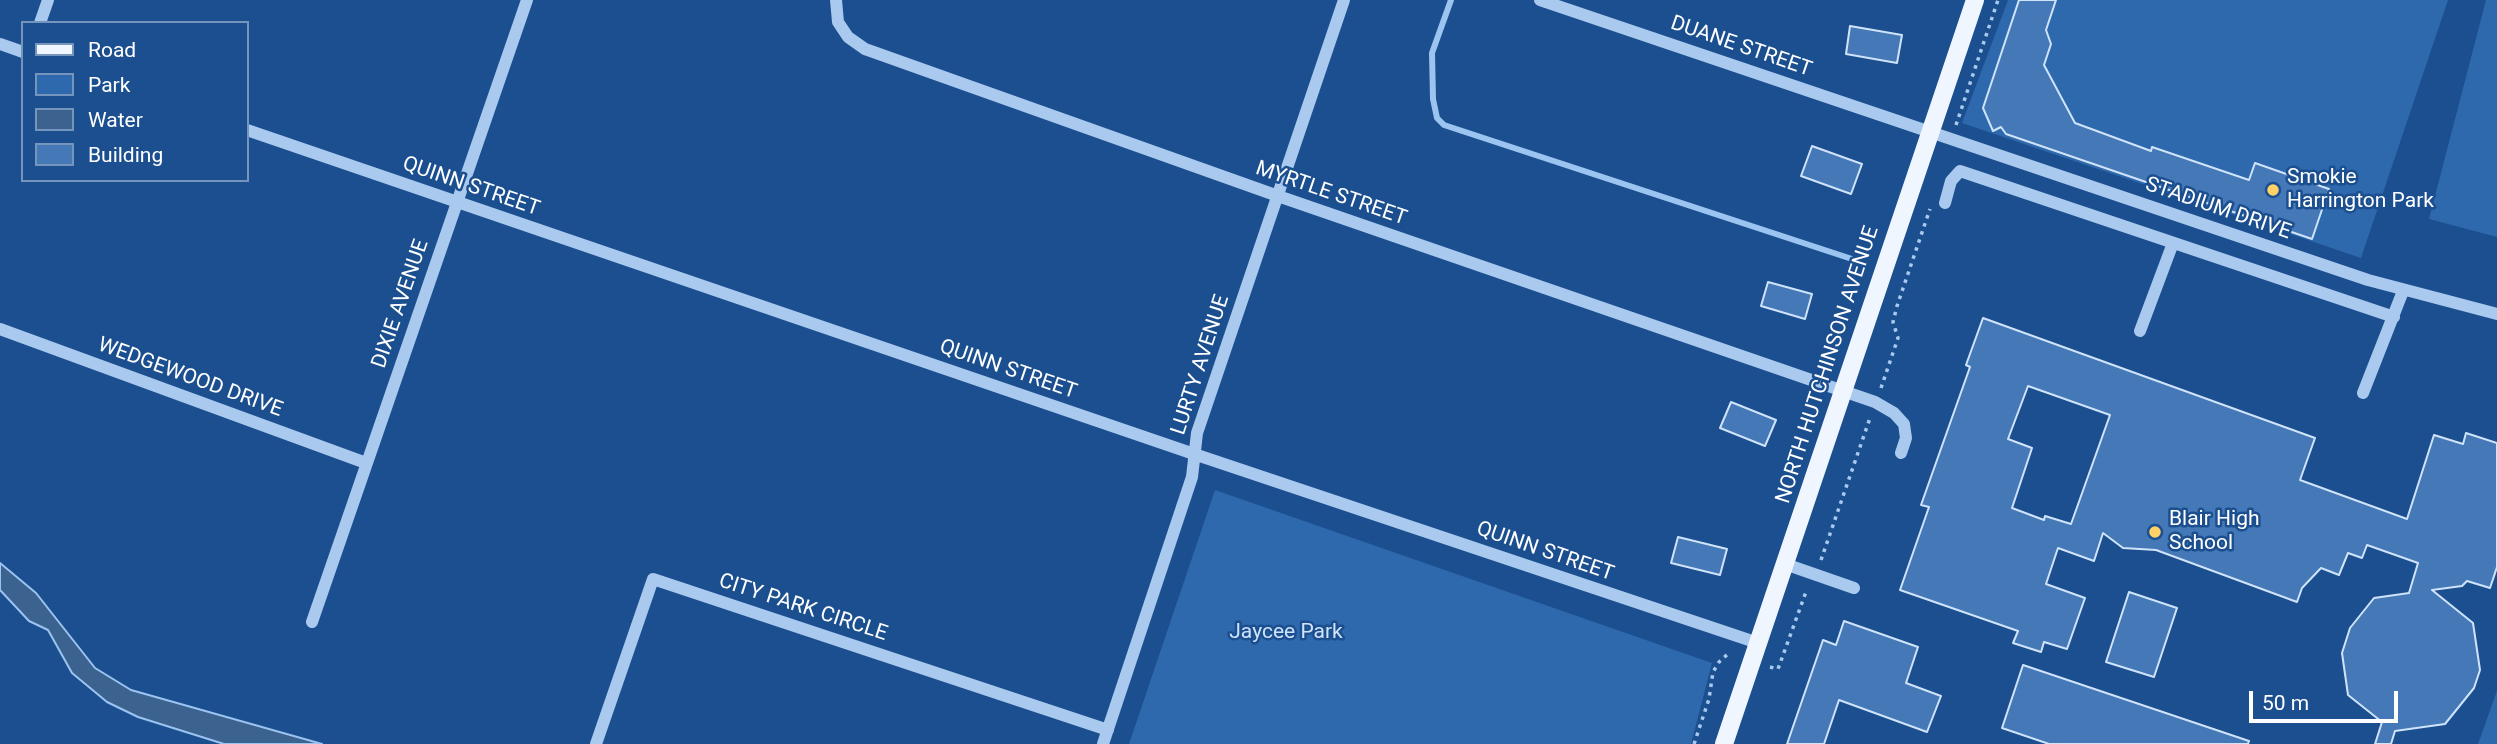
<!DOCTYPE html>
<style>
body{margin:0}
#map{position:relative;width:2497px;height:744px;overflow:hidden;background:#1b4f8f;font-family:Roboto,sans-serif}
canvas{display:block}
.legend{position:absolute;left:21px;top:21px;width:228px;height:161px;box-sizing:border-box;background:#1b4f8f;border:2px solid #7695bc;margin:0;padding:9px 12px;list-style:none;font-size:21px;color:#fff}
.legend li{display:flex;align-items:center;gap:14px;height:35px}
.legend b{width:35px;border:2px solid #7695bc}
.scale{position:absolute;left:2249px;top:691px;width:149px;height:32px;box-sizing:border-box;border:4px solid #fff;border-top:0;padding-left:9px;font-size:21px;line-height:24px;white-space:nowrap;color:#fff;-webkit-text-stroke:5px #1b4f8f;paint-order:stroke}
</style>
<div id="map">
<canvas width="2497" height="744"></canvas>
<ul class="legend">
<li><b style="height:9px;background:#f0f6ff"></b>Road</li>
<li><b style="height:19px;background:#2e69ad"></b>Park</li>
<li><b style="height:19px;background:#3c6290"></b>Water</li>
<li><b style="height:19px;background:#4478b7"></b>Building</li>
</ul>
<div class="scale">50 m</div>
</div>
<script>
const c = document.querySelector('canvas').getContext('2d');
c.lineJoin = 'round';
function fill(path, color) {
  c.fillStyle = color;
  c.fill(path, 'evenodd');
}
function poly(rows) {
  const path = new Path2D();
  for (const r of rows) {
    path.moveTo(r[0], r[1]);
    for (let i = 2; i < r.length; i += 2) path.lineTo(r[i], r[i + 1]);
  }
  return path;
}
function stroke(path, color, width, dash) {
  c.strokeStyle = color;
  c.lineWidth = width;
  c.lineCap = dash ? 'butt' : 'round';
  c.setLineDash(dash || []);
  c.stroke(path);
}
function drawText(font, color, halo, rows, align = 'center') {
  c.font = font + ' Roboto,sans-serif';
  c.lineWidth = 5;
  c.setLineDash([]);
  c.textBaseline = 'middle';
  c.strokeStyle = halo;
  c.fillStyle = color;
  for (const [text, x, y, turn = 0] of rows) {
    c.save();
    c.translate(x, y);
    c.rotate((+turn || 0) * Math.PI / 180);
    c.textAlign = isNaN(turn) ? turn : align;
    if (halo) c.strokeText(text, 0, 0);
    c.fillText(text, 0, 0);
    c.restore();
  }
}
fill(poly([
 [2008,0,2448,0,2361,258,1962,123],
 [2486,0,2497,0,2497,237,2429,219],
 [1215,490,1712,663,1691,744,1129,744],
 [2497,691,2497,744,2478,744]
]), '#2e69ad');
const water = poly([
 [0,563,36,593,95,668,131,690,322,744,224,744,138,717,107,702,72,673,48,630,29,621,0,590,0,563]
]);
fill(water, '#3c6290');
stroke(water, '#9cc4f0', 2);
stroke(poly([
 [1451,0,1432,53,1433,99,1437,118,1444,125,1852,259]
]), '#9cc4f0', 6);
const building = poly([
 [2019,0,2056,0,2046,30,2051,44,2044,65,2075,123,2151,151,2152,147,2249,180,2255,163,2329,189,2312,239,2006,134,2001,127,1993,131,1983,108,2019,0],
 [1850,26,1902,35,1897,63,1846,54,1850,26],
 [1812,146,1862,164,1851,194,1801,176,1812,146],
 [1768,282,1812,294,1805,319,1761,306,1768,282],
 [1983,318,2315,438,2300,480,2407,519,2434,435,2463,444,2466,433,2497,443,2497,567,2490,588,2467,581,2462,586,2432,590,2473,623,2480,670,2474,688,2445,724,2395,731,2391,744,2375,744,2382,722,2348,695,2342,653,2350,628,2374,598,2409,593,2418,563,2367,545,2362,558,2348,553,2339,575,2321,568,2302,588,2297,602,2156,550,2123,548,2103,533,2094,561,2058,548,2046,584,2085,598,2067,649,2044,642,2041,652,2013,643,2018,631,1900,590,1929,507,1921,505,1970,367,1966,365,1983,318],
 [2028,386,2110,415,2071,524,2045,516,2044,520,2012,508,2032,448,2008,439,2028,386],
 [1731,402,1776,420,1765,446,1720,428,1731,402],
 [1678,537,1727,549,1720,575,1671,563,1678,537],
 [2129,592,2177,608,2154,677,2106,662,2129,592],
 [1844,621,1918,647,1906,683,1941,696,1927,732,1839,700,1824,744,1787,744,1823,640,1836,645,1844,621],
 [2023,665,2249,741,2248,744,2049,744,2002,728,2023,665]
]);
fill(building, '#4478b7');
stroke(building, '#cfe3fa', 2);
stroke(poly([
 [1956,125,1998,0],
 [1881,388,1898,338,1893,322,1897,306,1930,209],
 [1821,560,1870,418],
 [1770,667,1778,669,1807,589],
 [1694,744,1709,699,1713,672,1719,662,1730,652]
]), '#a9c9ee', 3.5, [3.5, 5]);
stroke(poly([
 [836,0,838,22,848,37,865,49,1278,196,1875,402,1894,413,1904,424,1906,438,1901,453],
 [1540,0,2368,280,2497,314],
 [40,23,48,0],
 [0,44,23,52],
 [247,130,1194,454,1758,643],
 [1945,203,1951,181,1960,171,2394,317],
 [0,329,366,463],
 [2140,331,2173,243],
 [2363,393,2403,291],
 [1785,564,1854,588],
 [312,622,527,0],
 [596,744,653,579,1108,730],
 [1103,744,1192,477,1197,433,1344,0]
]), '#a9c9ee', 12);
stroke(poly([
 [1724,744,1975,0]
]), '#f0f6ff', 18);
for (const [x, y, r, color] of [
 [2273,190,7,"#ffd166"],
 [2155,532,7,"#ffd166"]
]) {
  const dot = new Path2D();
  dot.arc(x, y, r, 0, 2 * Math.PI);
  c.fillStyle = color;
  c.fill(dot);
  stroke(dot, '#1b4f8f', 2.5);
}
drawText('21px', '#fff', '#1b4f8f', [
 ["DUANE STREET",1741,47,19],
 ["QUINN STREET",471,187,19],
 ["MYRTLE STREET",1331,194,19],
 ["STADIUM DRIVE",2218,209,19],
 ["DIXIE AVENUE",401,304,-71],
 ["LURTY AVENUE",1201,365,-72],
 ["NORTH HUTCHINSON AVENUE",1828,365,-72],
 ["QUINN STREET",1008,370,19],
 ["WEDGEWOOD DRIVE",190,378,20],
 ["QUINN STREET",1545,552,19],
 ["CITY PARK CIRCLE",803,608,18]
]);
drawText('21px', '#fff', '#1b4f8f', [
 ["Smokie",2287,178],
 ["Harrington Park",2287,202],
 ["Blair High",2169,520],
 ["School",2169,544]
], 'left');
drawText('21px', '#cfe3fa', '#1b4f8f', [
 ["Jaycee Park",1286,633]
]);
</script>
